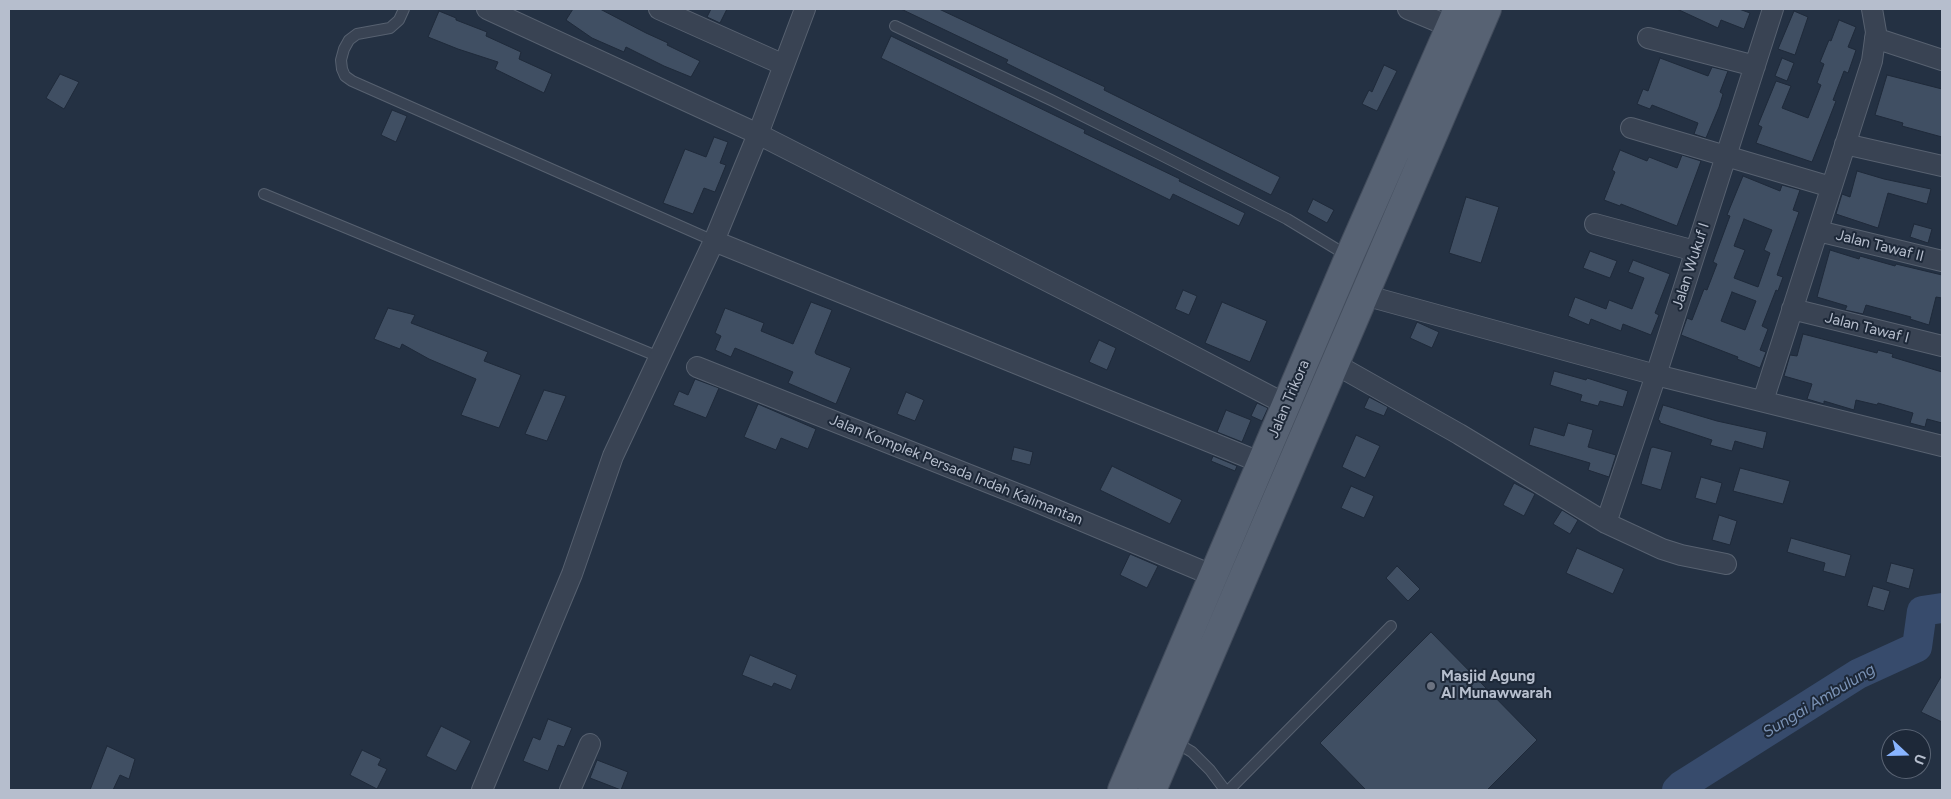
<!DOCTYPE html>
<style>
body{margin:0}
#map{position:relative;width:1951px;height:799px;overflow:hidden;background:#243143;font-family:Figtree,sans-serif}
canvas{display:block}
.frame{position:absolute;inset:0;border:10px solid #b6becd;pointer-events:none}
.north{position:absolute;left:1881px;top:729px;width:50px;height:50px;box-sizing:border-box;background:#1d2838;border:1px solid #5a6474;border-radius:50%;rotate:111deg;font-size:14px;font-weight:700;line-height:20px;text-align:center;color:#b6becd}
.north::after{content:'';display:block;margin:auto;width:18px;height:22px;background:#88b4ff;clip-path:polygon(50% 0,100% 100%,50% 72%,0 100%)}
</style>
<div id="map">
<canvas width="1951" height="799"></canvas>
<div class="frame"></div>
<div class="north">U</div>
</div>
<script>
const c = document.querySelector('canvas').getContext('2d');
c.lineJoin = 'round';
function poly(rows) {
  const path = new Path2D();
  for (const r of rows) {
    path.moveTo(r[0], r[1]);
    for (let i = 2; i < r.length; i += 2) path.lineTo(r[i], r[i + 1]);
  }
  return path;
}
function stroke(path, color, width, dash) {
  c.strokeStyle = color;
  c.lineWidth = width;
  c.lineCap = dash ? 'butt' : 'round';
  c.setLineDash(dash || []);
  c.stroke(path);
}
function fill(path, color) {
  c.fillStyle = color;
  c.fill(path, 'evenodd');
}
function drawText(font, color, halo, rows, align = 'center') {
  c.font = font + ' Figtree,sans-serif';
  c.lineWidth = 4;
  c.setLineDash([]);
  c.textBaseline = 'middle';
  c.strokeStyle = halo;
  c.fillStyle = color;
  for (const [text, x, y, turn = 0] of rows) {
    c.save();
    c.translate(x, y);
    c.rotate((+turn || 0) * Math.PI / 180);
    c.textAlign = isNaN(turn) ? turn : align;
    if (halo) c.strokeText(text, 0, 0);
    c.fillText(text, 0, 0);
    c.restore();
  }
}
stroke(poly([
 [1677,790,1681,786,1858,674,1917,647,1922,611,1942,608]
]), '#374b6c', 30);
const building = poly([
 [573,9,600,9,646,33,668,43,667,45,700,61,691,77,664,66,626,47,624,52,592,38,566,20,573,9],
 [711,9,727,9,720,23,707,17,711,9],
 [901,9,939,9,1105,87,1104,90,1280,177,1271,195,1006,63,1008,60,901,9],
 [1677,9,1739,9,1750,13,1744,29,1721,20,1718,28,1677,9],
 [439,11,456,18,456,20,487,32,486,36,521,52,519,59,552,74,544,93,495,69,498,62,458,49,428,37,439,11],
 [1794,11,1808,17,1795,55,1778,49,1794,11],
 [1839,20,1856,27,1848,47,1856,50,1848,73,1844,71,1833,100,1836,101,1827,124,1812,162,1756,143,1762,127,1758,125,1776,81,1791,86,1782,108,1808,118,1821,85,1817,83,1824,64,1820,62,1829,40,1831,41,1839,20],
 [891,36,1085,130,1084,133,1180,179,1179,181,1245,213,1239,226,1173,194,1170,200,881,58,891,36],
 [1660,58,1708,76,1712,67,1728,71,1720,92,1723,94,1719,107,1706,138,1694,134,1698,123,1652,105,1650,109,1637,104,1643,89,1648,91,1660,58],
 [1782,58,1794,63,1787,81,1775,76,1782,58],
 [1384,65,1397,71,1377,111,1362,104,1369,90,1372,92,1384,65],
 [60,74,79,82,64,109,46,98,60,74],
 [1887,75,1942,89,1942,137,1902,126,1903,123,1875,115,1887,75],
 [392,110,407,116,396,142,381,135,392,110],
 [714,137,728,142,720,163,726,165,715,192,704,188,693,214,663,203,685,149,706,157,714,137],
 [1620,150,1647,161,1649,157,1677,168,1682,155,1701,161,1677,226,1621,204,1620,206,1604,200,1615,172,1612,170,1620,150],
 [1857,171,1884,179,1931,189,1927,204,1888,193,1878,228,1836,214,1842,194,1850,197,1857,171],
 [1743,176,1780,191,1782,185,1800,190,1793,210,1799,212,1777,275,1783,277,1778,291,1776,290,1762,326,1768,329,1760,350,1766,352,1760,368,1737,359,1738,357,1681,335,1687,318,1692,320,1704,289,1707,290,1717,264,1713,262,1730,216,1727,215,1743,176],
 [1744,219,1772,230,1764,250,1770,253,1758,287,1734,278,1745,250,1734,246,1744,219],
 [1732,292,1756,301,1745,330,1721,321,1732,292],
 [1466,197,1499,207,1481,263,1449,253,1466,197],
 [1313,199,1334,210,1327,223,1307,212,1313,199],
 [1914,224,1932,229,1928,243,1910,237,1914,224],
 [1830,250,1859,259,1860,256,1895,266,1896,264,1942,275,1942,298,1936,297,1929,325,1910,319,1911,317,1866,305,1863,314,1845,310,1847,306,1817,297,1830,250],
 [1590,251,1617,261,1610,278,1583,268,1590,251],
 [1633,260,1670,274,1655,313,1659,315,1651,335,1623,324,1621,331,1591,319,1589,325,1568,316,1575,297,1606,309,1609,300,1632,309,1644,278,1628,272,1633,260],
 [1183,290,1197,296,1189,315,1175,309,1183,290],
 [811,302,832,310,815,352,816,354,851,368,836,404,788,383,793,372,735,348,731,357,715,350,721,336,715,333,725,308,764,323,761,331,793,344,811,302],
 [1222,302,1267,321,1250,362,1205,343,1222,302],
 [388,308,415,315,411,323,488,352,484,361,521,375,499,428,461,415,476,379,429,359,402,344,400,349,374,339,388,308],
 [1417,322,1439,332,1432,348,1410,338,1417,322],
 [1803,334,1877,353,1878,350,1893,354,1892,357,1942,372,1942,423,1927,419,1925,427,1910,423,1913,413,1878,403,1877,405,1856,400,1854,410,1824,401,1824,404,1807,399,1812,384,1784,376,1790,355,1797,356,1803,334],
 [1099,340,1116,348,1107,370,1089,362,1099,340],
 [1554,371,1586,380,1587,378,1628,391,1623,407,1600,401,1598,406,1580,401,1582,395,1550,385,1554,371],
 [695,379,719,388,706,418,673,405,679,391,688,395,695,379],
 [544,390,566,396,547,441,525,434,544,390],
 [906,392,924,400,915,421,897,414,906,392],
 [1369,397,1388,407,1384,416,1364,408,1369,397],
 [1257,403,1268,408,1262,421,1251,416,1257,403],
 [758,404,816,429,808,449,781,438,776,450,744,437,758,404],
 [1663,405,1717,421,1767,432,1763,449,1735,441,1732,451,1710,445,1712,440,1660,423,1660,421,1658,420,1663,405],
 [1226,410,1251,420,1242,442,1217,432,1226,410],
 [1568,423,1593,430,1588,447,1616,455,1609,477,1588,470,1590,463,1529,445,1534,427,1564,436,1568,423],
 [1356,435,1380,446,1365,478,1342,467,1356,435],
 [1014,447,1033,452,1030,465,1011,460,1014,447],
 [1653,447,1672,452,1661,490,1641,484,1651,448,1653,447],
 [1213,456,1237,466,1235,471,1211,461,1213,456],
 [1112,466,1182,500,1170,524,1100,490,1112,466],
 [1740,468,1790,481,1783,504,1733,491,1740,468],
 [1701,477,1722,483,1716,504,1695,498,1701,477],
 [1514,483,1535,494,1524,516,1503,505,1514,483],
 [1351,486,1374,496,1364,518,1341,508,1351,486],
 [1562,510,1578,520,1570,534,1553,524,1562,510],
 [1719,515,1737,521,1730,545,1712,540,1719,515],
 [1791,538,1851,555,1845,577,1823,571,1825,563,1787,552,1791,538],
 [1577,548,1624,569,1613,594,1566,573,1577,548],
 [1130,554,1158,566,1147,588,1120,575,1130,554],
 [1891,563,1914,569,1909,589,1886,582,1891,563],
 [1397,566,1420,589,1408,601,1386,578,1397,566],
 [1873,586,1890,591,1884,611,1867,606,1873,586],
 [1431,632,1537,740,1487,790,1366,790,1320,743,1431,632],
 [750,655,797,675,791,690,774,683,772,687,742,675,750,655],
 [1942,675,1942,722,1921,712,1942,675],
 [548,719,572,728,564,747,558,745,548,771,523,761,533,737,540,740,548,719],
 [441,726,471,741,456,771,426,756,441,726],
 [107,746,135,759,129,779,120,775,113,790,90,790,107,746],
 [362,750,381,759,378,765,387,769,377,789,350,775,362,750],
 [597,760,628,772,621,790,590,778,597,760]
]);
fill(building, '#404f63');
stroke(building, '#1f2a3a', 1);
const service = poly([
 [404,9,399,20,390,28,357,34,349,40,344,49,341,60,342,69,345,76,352,81,714,241],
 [895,26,1051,100,1161,155,1287,219,1348,256],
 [264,194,659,357],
 [1175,742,1192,752,1210,770,1225,790],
 [1229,790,1391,626]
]);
const minor = poly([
 [487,9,758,134,1126,321,1287,405],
 [659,9,784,65],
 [1408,9,1451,27],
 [1648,38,1755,66],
 [1875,38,1942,60],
 [1631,128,1831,187],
 [1845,144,1942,166],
 [1595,224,1695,251],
 [1818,231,1942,261],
 [714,241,1262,463],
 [1364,295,1656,375,1942,446],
 [1792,309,1942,346],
 [1335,364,1459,434,1606,523,1662,549,1681,555,1726,564],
 [697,367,1030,499,1214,576],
 [1763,401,1872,61,1876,32,1872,9],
 [1606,523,1656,375,1773,9],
 [482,790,572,574,613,456,714,241,758,134,805,9],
 [570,790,590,744]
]);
const primary = poly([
 [1122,790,1349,257,1458,9],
 [1152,790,1487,9]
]);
stroke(service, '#576170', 12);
stroke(minor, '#576170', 22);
stroke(primary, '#424c5c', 30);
stroke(service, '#394353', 10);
stroke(minor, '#394353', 20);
stroke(primary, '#576273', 28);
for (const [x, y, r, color] of [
 [1431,686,5,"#6b7280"]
]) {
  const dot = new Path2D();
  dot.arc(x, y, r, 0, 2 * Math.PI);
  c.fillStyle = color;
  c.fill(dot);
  stroke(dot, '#1d2838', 2);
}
drawText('15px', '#b6becd', '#1d2838', [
 ["Jalan Tawaf II",1880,246,14],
 ["Jalan Wukuf I",1691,266,-72],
 ["Jalan Tawaf I",1867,328,14],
 ["Jalan Trikora",1289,399,-67],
 ["Jalan Komplek Persada Indah Kalimantan",956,470,22]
]);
drawText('bold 15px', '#b6becd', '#1d2838', [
 ["Masjid Agung",1441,677],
 ["Al Munawwarah",1441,694]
], 'left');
drawText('italic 16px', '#7b93b6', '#1d2838', [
 ["Sungai Ambulung",1819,701,-31]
]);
</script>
